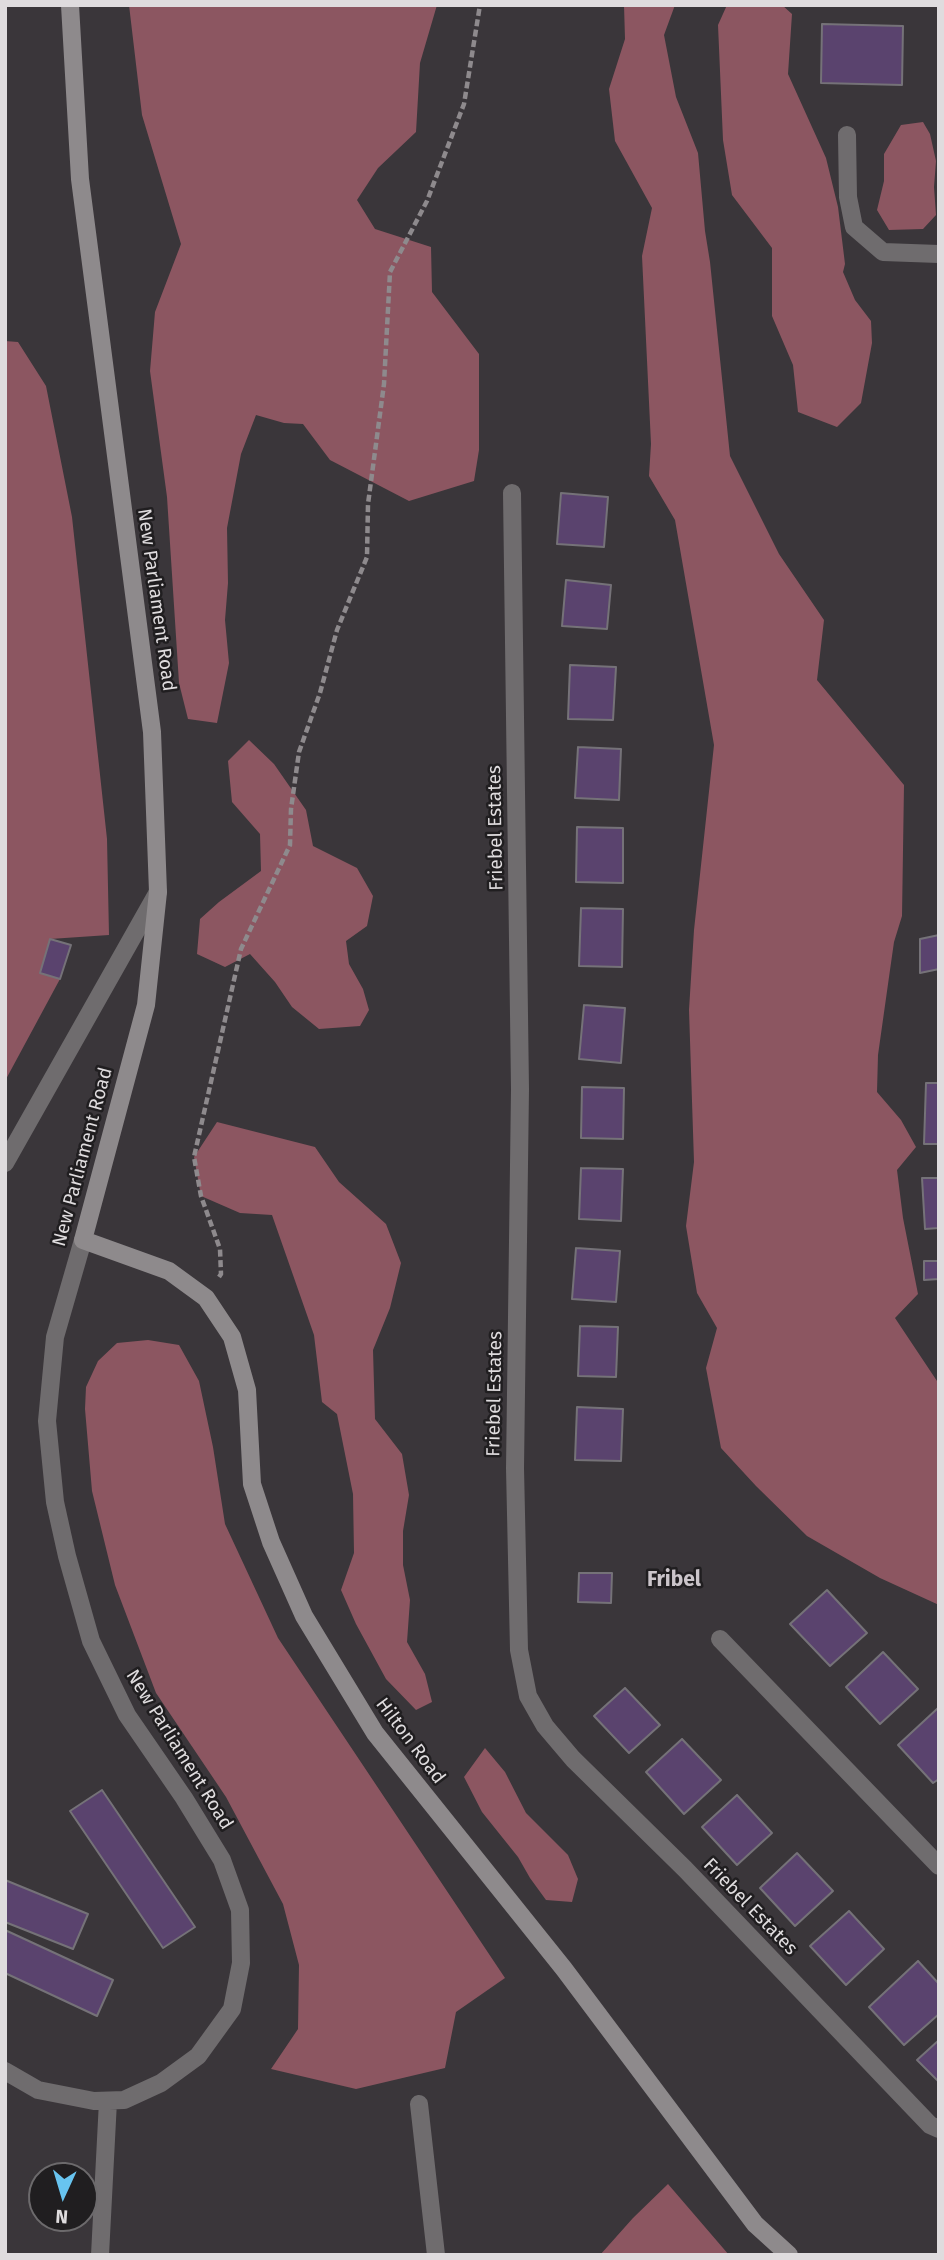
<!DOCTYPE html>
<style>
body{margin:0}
#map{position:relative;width:944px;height:2260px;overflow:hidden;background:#3a363a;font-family:"Fira Sans",sans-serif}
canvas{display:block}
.frame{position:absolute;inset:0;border:7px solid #dfdcde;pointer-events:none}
.north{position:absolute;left:28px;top:2162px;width:70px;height:70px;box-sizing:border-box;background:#201e20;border:2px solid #6c6a6c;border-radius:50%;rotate:184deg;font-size:19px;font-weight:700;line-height:28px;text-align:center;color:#dfdcde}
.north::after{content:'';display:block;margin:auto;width:24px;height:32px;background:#68c4f0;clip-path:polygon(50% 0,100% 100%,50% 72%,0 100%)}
</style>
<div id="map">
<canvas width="944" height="2260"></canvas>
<div class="frame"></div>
<div class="north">N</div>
</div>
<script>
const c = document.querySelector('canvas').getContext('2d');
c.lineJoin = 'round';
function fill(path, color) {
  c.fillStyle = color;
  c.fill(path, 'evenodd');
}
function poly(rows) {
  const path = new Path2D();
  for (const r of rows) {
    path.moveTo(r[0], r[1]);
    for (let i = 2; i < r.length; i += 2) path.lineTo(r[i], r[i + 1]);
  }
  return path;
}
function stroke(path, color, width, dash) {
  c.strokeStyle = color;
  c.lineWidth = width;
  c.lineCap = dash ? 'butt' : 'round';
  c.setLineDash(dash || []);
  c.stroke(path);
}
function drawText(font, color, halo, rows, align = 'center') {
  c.font = font + ' "Fira Sans",sans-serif';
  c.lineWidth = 5;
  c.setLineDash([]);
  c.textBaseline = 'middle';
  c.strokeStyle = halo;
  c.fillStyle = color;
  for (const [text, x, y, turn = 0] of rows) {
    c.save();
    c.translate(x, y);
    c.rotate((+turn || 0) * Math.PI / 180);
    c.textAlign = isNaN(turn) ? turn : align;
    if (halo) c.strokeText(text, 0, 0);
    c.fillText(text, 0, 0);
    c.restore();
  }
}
fill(poly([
 [129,5,437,5,420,63,416,132,378,168,357,200,375,229,431,247,432,292,479,354,479,450,474,481,409,501,330,460,303,424,284,423,256,415,241,454,227,528,228,583,225,620,229,663,217,723,188,719,179,683,167,497,150,371,155,312,181,244,142,115],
 [624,5,675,5,664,35,676,97,698,153,705,231,710,262,730,456,779,554,824,620,817,680,904,785,902,916,894,942,890,970,878,1055,877,1092,901,1120,916,1147,897,1170,903,1218,918,1294,895,1318,939,1384,939,1605,880,1578,807,1536,756,1486,721,1448,706,1368,717,1328,697,1293,686,1226,694,1162,689,1010,694,930,714,745,675,520,649,476,651,444,642,256,652,208,615,141,609,89,625,39],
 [727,5,782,5,792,14,788,74,826,158,838,207,845,264,843,272,855,300,871,321,872,343,861,403,837,427,798,412,793,365,772,316,772,248,732,195,723,140,718,25],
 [923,122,930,134,936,161,934,187,936,215,923,229,889,230,877,210,884,181,884,154,901,125],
 [5,341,18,342,46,386,72,517,107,839,109,935,50,939,40,973,60,979,5,1081],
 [249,740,274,764,306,810,313,846,357,868,373,896,367,926,346,941,349,964,363,989,369,1010,360,1026,319,1029,292,1007,275,982,250,954,225,967,197,954,200,919,219,902,261,871,260,834,232,802,228,761],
 [217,1122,315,1147,339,1182,386,1224,401,1263,390,1308,373,1350,375,1419,402,1454,409,1495,403,1531,403,1565,410,1600,407,1642,425,1674,432,1702,416,1710,386,1679,356,1624,341,1590,354,1553,353,1494,337,1414,322,1402,314,1335,272,1215,240,1213,201,1196,194,1157],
 [148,1340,179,1345,199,1381,213,1447,225,1524,278,1638,505,1978,456,2012,445,2068,356,2089,271,2069,298,2029,299,1965,283,1904,226,1797,156,1693,115,1585,92,1491,85,1409,86,1387,98,1361,117,1343],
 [485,1748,505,1772,526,1813,568,1855,578,1879,572,1902,546,1900,530,1878,518,1857,482,1812,464,1777],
 [668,2184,729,2255,600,2255,633,2218]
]), '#8c5661');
const building = poly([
 [822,24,903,26,902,85,821,83,822,24],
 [561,493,608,497,604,547,557,544,561,493],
 [566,580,611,585,607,629,562,626,566,580],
 [570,665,616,667,613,720,568,719,570,665],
 [578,747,621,749,619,800,575,798,578,747],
 [577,827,623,828,623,883,576,882,577,827],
 [581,908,623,909,622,967,579,966,581,908],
 [939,935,939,969,920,973,920,939,939,935],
 [50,939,71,945,60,979,40,973,50,939],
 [584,1005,625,1008,621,1063,579,1059,584,1005],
 [926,1083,939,1083,939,1144,924,1144,926,1083],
 [582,1087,624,1088,623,1139,581,1138,582,1087],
 [581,1168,623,1169,621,1221,579,1219,581,1168],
 [922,1178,939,1178,939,1228,925,1229,922,1178],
 [576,1248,620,1251,616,1302,572,1299,576,1248],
 [924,1261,939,1261,939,1279,924,1280,924,1261],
 [580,1326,618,1327,616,1377,578,1376,580,1326],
 [577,1407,623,1409,621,1461,575,1460,577,1407],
 [579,1573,612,1573,611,1603,578,1602,579,1573],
 [827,1590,867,1633,830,1666,790,1624,827,1590],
 [883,1652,918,1689,880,1724,846,1687,883,1652],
 [625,1688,660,1725,629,1753,594,1716,625,1688],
 [938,1708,939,1779,933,1783,898,1745,938,1708],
 [682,1739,721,1780,684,1814,646,1772,682,1739],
 [102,1790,195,1927,163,1948,70,1811,102,1790],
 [737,1795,772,1833,737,1865,702,1827,737,1795],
 [797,1853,833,1891,795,1926,760,1888,797,1853],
 [5,1880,88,1914,73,1949,5,1922,5,1880],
 [849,1911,884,1949,846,1985,810,1946,849,1911],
 [5,1930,113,1980,97,2016,5,1973,5,1930],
 [918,1961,939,1984,939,2014,904,2045,869,2007,918,1961],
 [939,2040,939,2082,917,2060,939,2040]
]);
fill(building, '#5a436e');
stroke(building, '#757278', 2);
stroke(poly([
 [219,1277,221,1274,220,1249,201,1196,194,1157,241,949,290,845,291,809,299,752,320,693,337,630,367,557,368,504,384,384,390,272,427,201,464,104,480,5]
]), '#8e8a8d', 4.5, [7, 3.5]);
stroke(poly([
 [847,135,848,197,854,227,883,252,939,254],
 [5,1163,158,892],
 [419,2104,436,2255]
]), '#6f6c6e', 18);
stroke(poly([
 [512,493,520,1089,515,1468,519,1650,528,1696,545,1726,573,1759,685,1869,930,2125,939,2129],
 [720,1639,939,1866],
 [5,2071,38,2090,94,2101,124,2100,161,2083,198,2056,232,2009,241,1963,240,1910,222,1860,184,1798,127,1715,91,1641,67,1556,55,1502,47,1421,55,1337,83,1240],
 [100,2255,108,2101]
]), '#6f6c6e', 18);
stroke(poly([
 [70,5,80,179,152,732,158,892,146,1005,83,1240,169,1271,206,1298,232,1337,247,1390,252,1484,271,1542,304,1616,375,1733,564,1969,755,2224,789,2255]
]), '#8e8a8c', 18);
drawText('19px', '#dfdcde', '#201e20', [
 ["New Parliament Road",156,600,82],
 ["Friebel Estates",496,828,-91],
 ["New Parliament Road",83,1157,-75],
 ["Friebel Estates",495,1394,-89],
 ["Hilton Road",410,1741,53],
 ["New Parliament Road",179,1750,58],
 ["Friebel Estates",750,1907,46]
]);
drawText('bold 21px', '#cbc5ca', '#201e20', [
 ["Fribel",674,1580]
]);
</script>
